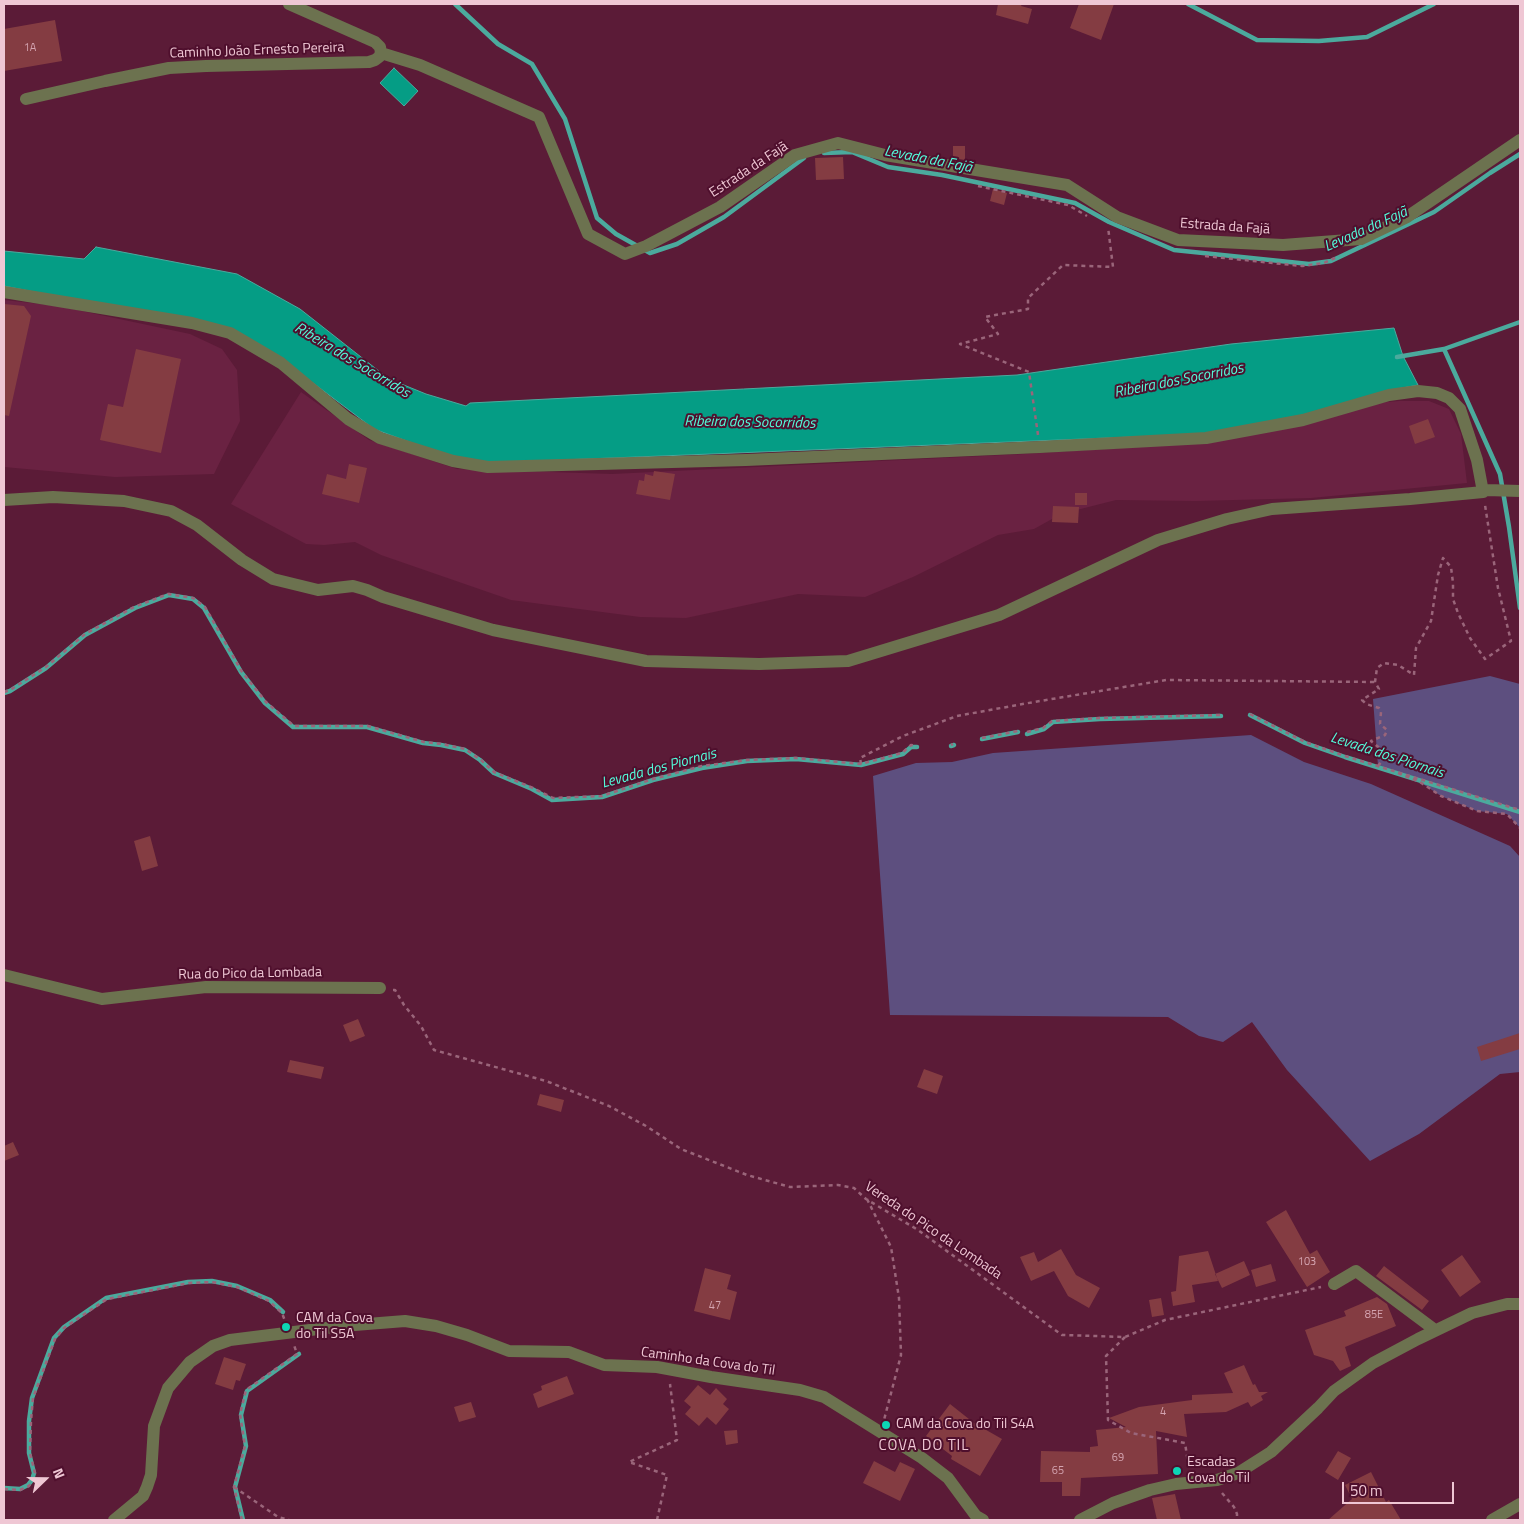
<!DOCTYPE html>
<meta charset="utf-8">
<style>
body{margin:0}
#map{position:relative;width:1524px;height:1524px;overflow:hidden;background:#5b1b37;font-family:"Titillium Web",sans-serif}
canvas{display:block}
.frame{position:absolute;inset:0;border:5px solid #efc7d4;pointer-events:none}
.north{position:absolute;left:20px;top:1454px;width:50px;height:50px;-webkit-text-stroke:4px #4f0f2d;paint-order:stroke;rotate:68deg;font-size:14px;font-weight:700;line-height:20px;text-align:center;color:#efc7d4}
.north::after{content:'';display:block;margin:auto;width:18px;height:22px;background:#efc7d4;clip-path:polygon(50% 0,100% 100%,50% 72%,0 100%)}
.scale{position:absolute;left:1342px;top:1482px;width:112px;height:22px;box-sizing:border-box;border:2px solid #efc7d4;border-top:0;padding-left:6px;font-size:15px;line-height:18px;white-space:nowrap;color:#efc7d4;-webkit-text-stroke:4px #4f0f2d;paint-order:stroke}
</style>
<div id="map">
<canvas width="1524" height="1524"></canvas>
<div class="frame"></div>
<div class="north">N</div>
<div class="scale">50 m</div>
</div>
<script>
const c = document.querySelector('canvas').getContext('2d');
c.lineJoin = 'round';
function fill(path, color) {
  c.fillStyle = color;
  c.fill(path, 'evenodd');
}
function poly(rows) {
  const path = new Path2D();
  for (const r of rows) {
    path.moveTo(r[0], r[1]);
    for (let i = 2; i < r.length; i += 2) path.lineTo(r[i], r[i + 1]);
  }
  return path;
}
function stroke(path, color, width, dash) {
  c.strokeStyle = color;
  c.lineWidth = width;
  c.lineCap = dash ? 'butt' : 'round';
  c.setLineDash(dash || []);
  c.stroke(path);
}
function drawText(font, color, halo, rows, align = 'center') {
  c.font = font + ' "Titillium Web",sans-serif';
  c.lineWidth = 4;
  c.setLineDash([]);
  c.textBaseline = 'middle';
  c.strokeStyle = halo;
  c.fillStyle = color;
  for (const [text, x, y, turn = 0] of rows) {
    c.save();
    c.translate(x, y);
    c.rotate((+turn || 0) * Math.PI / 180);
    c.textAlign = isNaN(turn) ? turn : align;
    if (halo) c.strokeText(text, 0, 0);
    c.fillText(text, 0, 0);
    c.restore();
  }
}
fill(poly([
 [4,300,58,306,190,334,222,349,237,370,240,421,214,474,115,477,4,467],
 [301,392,369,440,457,469,612,474,1025,454,1215,442,1376,403,1399,401,1429,401,1449,409,1461,434,1467,483,1311,498,1196,501,1116,500,1061,514,1034,529,998,535,913,577,865,597,798,594,686,618,640,617,511,600,381,555,355,542,324,545,306,544,231,504]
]), '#6a2242');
fill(poly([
 [1490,676,1520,684,1520,828,1507,814,1477,811,1441,796,1420,782,1378,766,1373,699],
 [1251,735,1304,762,1371,784,1510,846,1520,857,1520,1072,1500,1074,1419,1134,1370,1161,1287,1070,1252,1022,1223,1042,1199,1036,1168,1017,890,1015,873,776,916,763,952,762,993,753]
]), '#5d4f7f');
const water = poly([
 [394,68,418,91,404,106,380,83,394,68],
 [96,247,237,274,300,309,389,379,426,394,466,406,470,403,1017,375,1231,344,1394,328,1403,356,1418,385,1387,391,1301,417,1207,434,487,463,453,458,374,429,284,361,232,331,4,286,4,251,84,259,96,247]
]);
fill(water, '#059d85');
stroke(water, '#4baa9d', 1);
stroke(poly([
 [455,4,498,44,532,64,565,119,597,218,616,234,650,253,677,244,724,217,804,158],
 [1188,4,1257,40,1319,41,1367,37,1434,4],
 [824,153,852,152,888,167,942,175,1075,203,1109,222,1174,250,1309,264,1331,261,1434,212,1490,173,1520,154],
 [1444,349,1500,474,1509,527,1520,608],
 [1397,357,1444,349,1520,322],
 [4,693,10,691,46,668,85,635,135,608,169,595,193,599,204,608,241,672,265,703,293,727,367,727,423,743,441,745,465,750,480,760,494,773,532,789,552,800,602,797,653,780,702,768,747,761,796,759,861,765,903,754,911,747,917,747],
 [1250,715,1305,743,1345,757,1520,812],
 [1027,734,1044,729,1053,722,1100,719,1221,716],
 [982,739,1018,732],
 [951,746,954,745],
 [4,1488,20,1489,28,1485,32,1480,34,1473,29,1453,29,1421,32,1398,54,1338,64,1327,106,1298,188,1282,212,1281,237,1286,270,1300,283,1312],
 [243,1520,235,1487,246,1446,241,1415,247,1391,299,1354]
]), '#4baa9d', 4.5);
fill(poly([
 [998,4,1022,4,1021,6,1032,9,1028,24,996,15],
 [1079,4,1114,4,1101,40,1070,28],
 [55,20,62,61,4,71,4,29],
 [953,146,965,146,965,160,953,158],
 [843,157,844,179,816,180,815,158],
 [993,189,1007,193,1004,205,990,201],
 [4,304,24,306,31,316,9,416,4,415],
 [136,349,181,359,161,453,100,440,108,404,123,407],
 [1428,419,1435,437,1415,444,1409,426],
 [349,464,367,468,359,503,322,494,327,474,346,479],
 [654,471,675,474,670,500,636,494,639,480,644,481,645,474,653,476],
 [1075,493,1087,493,1087,505,1075,505],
 [1053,506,1079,507,1078,523,1052,522],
 [150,836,158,866,142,871,134,841],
 [358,1019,365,1036,350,1042,343,1025],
 [1520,1033,1520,1049,1481,1061,1477,1047],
 [290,1060,324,1067,321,1079,287,1072],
 [924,1069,943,1076,937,1094,917,1087],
 [540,1094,564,1100,561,1112,537,1105],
 [13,1142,19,1155,4,1161,4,1146],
 [1286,1210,1310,1254,1317,1250,1330,1272,1307,1287,1266,1222],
 [1061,1249,1076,1275,1100,1288,1089,1308,1068,1296,1054,1271,1031,1281,1020,1257,1034,1252,1038,1262],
 [1208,1251,1218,1281,1192,1285,1195,1302,1173,1306,1171,1292,1176,1291,1179,1256],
 [1462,1255,1481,1282,1460,1297,1441,1270],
 [1244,1261,1250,1275,1222,1288,1215,1274],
 [1271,1264,1276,1281,1256,1287,1251,1270],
 [1384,1266,1429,1301,1422,1310,1376,1276],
 [705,1268,731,1275,727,1289,737,1292,730,1320,694,1311],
 [1377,1297,1387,1304,1396,1326,1345,1347,1351,1366,1340,1371,1333,1361,1314,1355,1305,1330,1346,1316,1344,1311],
 [1161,1298,1164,1315,1152,1317,1149,1300],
 [224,1357,246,1364,240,1381,236,1380,233,1390,215,1384],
 [1244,1365,1253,1385,1255,1384,1259,1392,1268,1392,1261,1396,1263,1400,1251,1407,1248,1402,1226,1412,1184,1414,1187,1437,1156,1431,1158,1474,1081,1478,1080,1496,1062,1496,1062,1482,1040,1482,1041,1451,1090,1452,1090,1447,1098,1446,1096,1430,1126,1427,1109,1418,1139,1407,1192,1400,1192,1395,1233,1393,1224,1373],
 [567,1376,574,1394,538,1408,533,1394,542,1390,541,1386],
 [698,1385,710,1395,716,1388,727,1399,723,1404,729,1409,716,1425,707,1417,699,1426,685,1414,691,1407,684,1401],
 [471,1402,476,1417,459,1422,454,1407],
 [950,1404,974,1423,1002,1439,980,1476,951,1459,952,1456,926,1436],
 [737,1430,738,1443,726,1445,724,1431],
 [1338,1451,1351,1458,1338,1480,1325,1472],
 [874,1461,895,1472,900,1462,915,1469,900,1501,863,1483],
 [1371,1472,1386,1502,1389,1500,1401,1520,1328,1520,1352,1499,1345,1485],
 [1175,1494,1181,1520,1157,1520,1152,1498]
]), '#843c42');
stroke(poly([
 [978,186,1068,205,1087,216],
 [1205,256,1302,266,1324,263,1339,256],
 [1038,435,1029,372,960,344,998,334,985,317,1028,309,1028,298,1063,265,1113,267,1108,227],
 [4,692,10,690,46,667,85,634,134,607,168,594,193,598,205,607,242,672,266,702,294,726,368,726,424,742,442,744,465,749,481,760,494,772,533,788,553,798,602,796,653,779,702,766,747,760,796,758,861,764,902,753,911,745,917,746],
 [1250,714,1305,742,1345,756,1520,810],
 [1027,732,1043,728,1052,721,1100,718,1221,715],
 [982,738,1018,731],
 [951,745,953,744],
 [861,764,860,758,903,736,957,716,1034,702,1166,680,1375,682],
 [1378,766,1386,756,1383,751,1371,741,1385,735,1387,730,1380,724,1381,712,1379,708,1366,704,1362,700,1379,689,1375,682,1377,668,1384,663,1398,665,1414,675,1416,648,1431,621,1438,575,1443,558,1451,567,1453,583,1453,599,1458,613,1470,638,1485,659,1511,641,1498,588,1485,505],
 [1398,773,1420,782,1441,796,1477,811,1507,814,1520,828],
 [393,990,395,990,404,1005,421,1026,434,1050,546,1081,579,1094,609,1106,646,1126,681,1149,747,1175,790,1187,838,1185,854,1188,866,1199,918,1230,1062,1335,1125,1337,1165,1320,1321,1287],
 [867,1199,891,1247,899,1298,901,1355,884,1420],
 [1125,1337,1106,1356,1108,1420,1131,1433,1185,1443,1189,1469],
 [234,1487,278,1517,289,1520],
 [4,1489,20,1490,29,1486,33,1480,35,1473,30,1453,31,1421,33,1398,55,1339,64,1328,107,1299,189,1283,212,1282,237,1287,269,1301,282,1313,285,1321],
 [1222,1493,1234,1507,1237,1514,1237,1520],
 [242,1520,234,1487,245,1446,240,1414,246,1390,297,1354,294,1345],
 [657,1520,667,1475,629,1462,677,1440,670,1384]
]), '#9a657a', 2.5, [4, 4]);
stroke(poly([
 [381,53,420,65,539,117,588,234,625,254,646,246,720,207,795,155,838,143,885,155,1067,185,1117,217,1178,240,1283,245,1361,239,1407,217,1520,140],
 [26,99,105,81,169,68,206,66,369,62,375,60,379,57,381,53,380,47,375,42,289,4],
 [4,292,192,323,230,333,281,363,348,419,380,438,453,461,488,467,746,460,1040,447,1206,438,1303,420,1389,395,1418,391,1437,393,1449,398,1460,409,1477,460,1483,492],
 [4,500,53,497,124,501,171,511,197,525,242,560,273,579,318,590,353,586,367,590,383,597,493,630,646,661,759,664,848,661,999,615,1158,540,1227,519,1272,509,1410,499,1483,492,1486,490,1520,491],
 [4,975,102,999,206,987,380,988],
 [1334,1284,1356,1271,1435,1330],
 [114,1520,143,1496,147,1487,151,1475,154,1426,168,1388,190,1362,213,1346,230,1340,342,1326,405,1321,436,1326,467,1335,509,1351,569,1352,604,1365,657,1367,711,1377,800,1390,824,1397,922,1458,948,1478,976,1516,983,1520],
 [1080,1520,1113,1503,1150,1490,1176,1484,1217,1480,1238,1473,1271,1452,1318,1408,1334,1391,1373,1363,1418,1339,1472,1313,1507,1304,1520,1304],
 [1492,1520,1520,1504]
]), '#6c724f', 12);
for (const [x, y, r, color] of [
 [286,1327,5,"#0cd5b5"],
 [886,1425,5,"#0cd5b5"],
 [1177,1471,5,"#0cd5b5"]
]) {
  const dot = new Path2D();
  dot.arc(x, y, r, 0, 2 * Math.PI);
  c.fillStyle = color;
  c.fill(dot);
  stroke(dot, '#4f0f2d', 2);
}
drawText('11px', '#d4a4b0', null, [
 ["1A",30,48],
 ["103",1307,1262],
 ["47",715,1306],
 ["85E",1374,1315],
 ["4",1163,1412],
 ["69",1118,1458],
 ["65",1058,1471]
]);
drawText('14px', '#efc7d4', '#4f0f2d', [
 ["Caminho João Ernesto Pereira",257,51,-2],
 ["Estrada da Fajã",749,170,-33],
 ["Estrada da Fajã",1225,227,4],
 ["Rua do Pico da Lombada",250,974,-1],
 ["Vereda do Pico da Lombada",933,1231,34],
 ["Caminho da Cova do Til",708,1362,8]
]);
drawText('14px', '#efc7d4', '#4f0f2d', [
 ["CAM da Cova",296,1319],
 ["do Til S5A",296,1335],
 ["CAM da Cova do Til S4A",896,1425],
 ["Escadas",1187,1463],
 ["Cova do Til",1187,1479]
], 'left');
drawText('italic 15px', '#53fbd9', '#4f0f2d', [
 ["Levada da Fajã",928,160,11],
 ["Levada da Fajã",1366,230,-24],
 ["Ribeira dos Socorridos",352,361,31],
 ["Ribeira dos Socorridos",1179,381,-11],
 ["Ribeira dos Socorridos",750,423,1],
 ["Levada dos Piornais",1387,756,18],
 ["Levada dos Piornais",659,769,-15]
]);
c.letterSpacing = '1px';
drawText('15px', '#efc7d4', '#4f0f2d', [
 ["COVA DO TIL",924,1446]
]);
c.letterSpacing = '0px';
</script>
